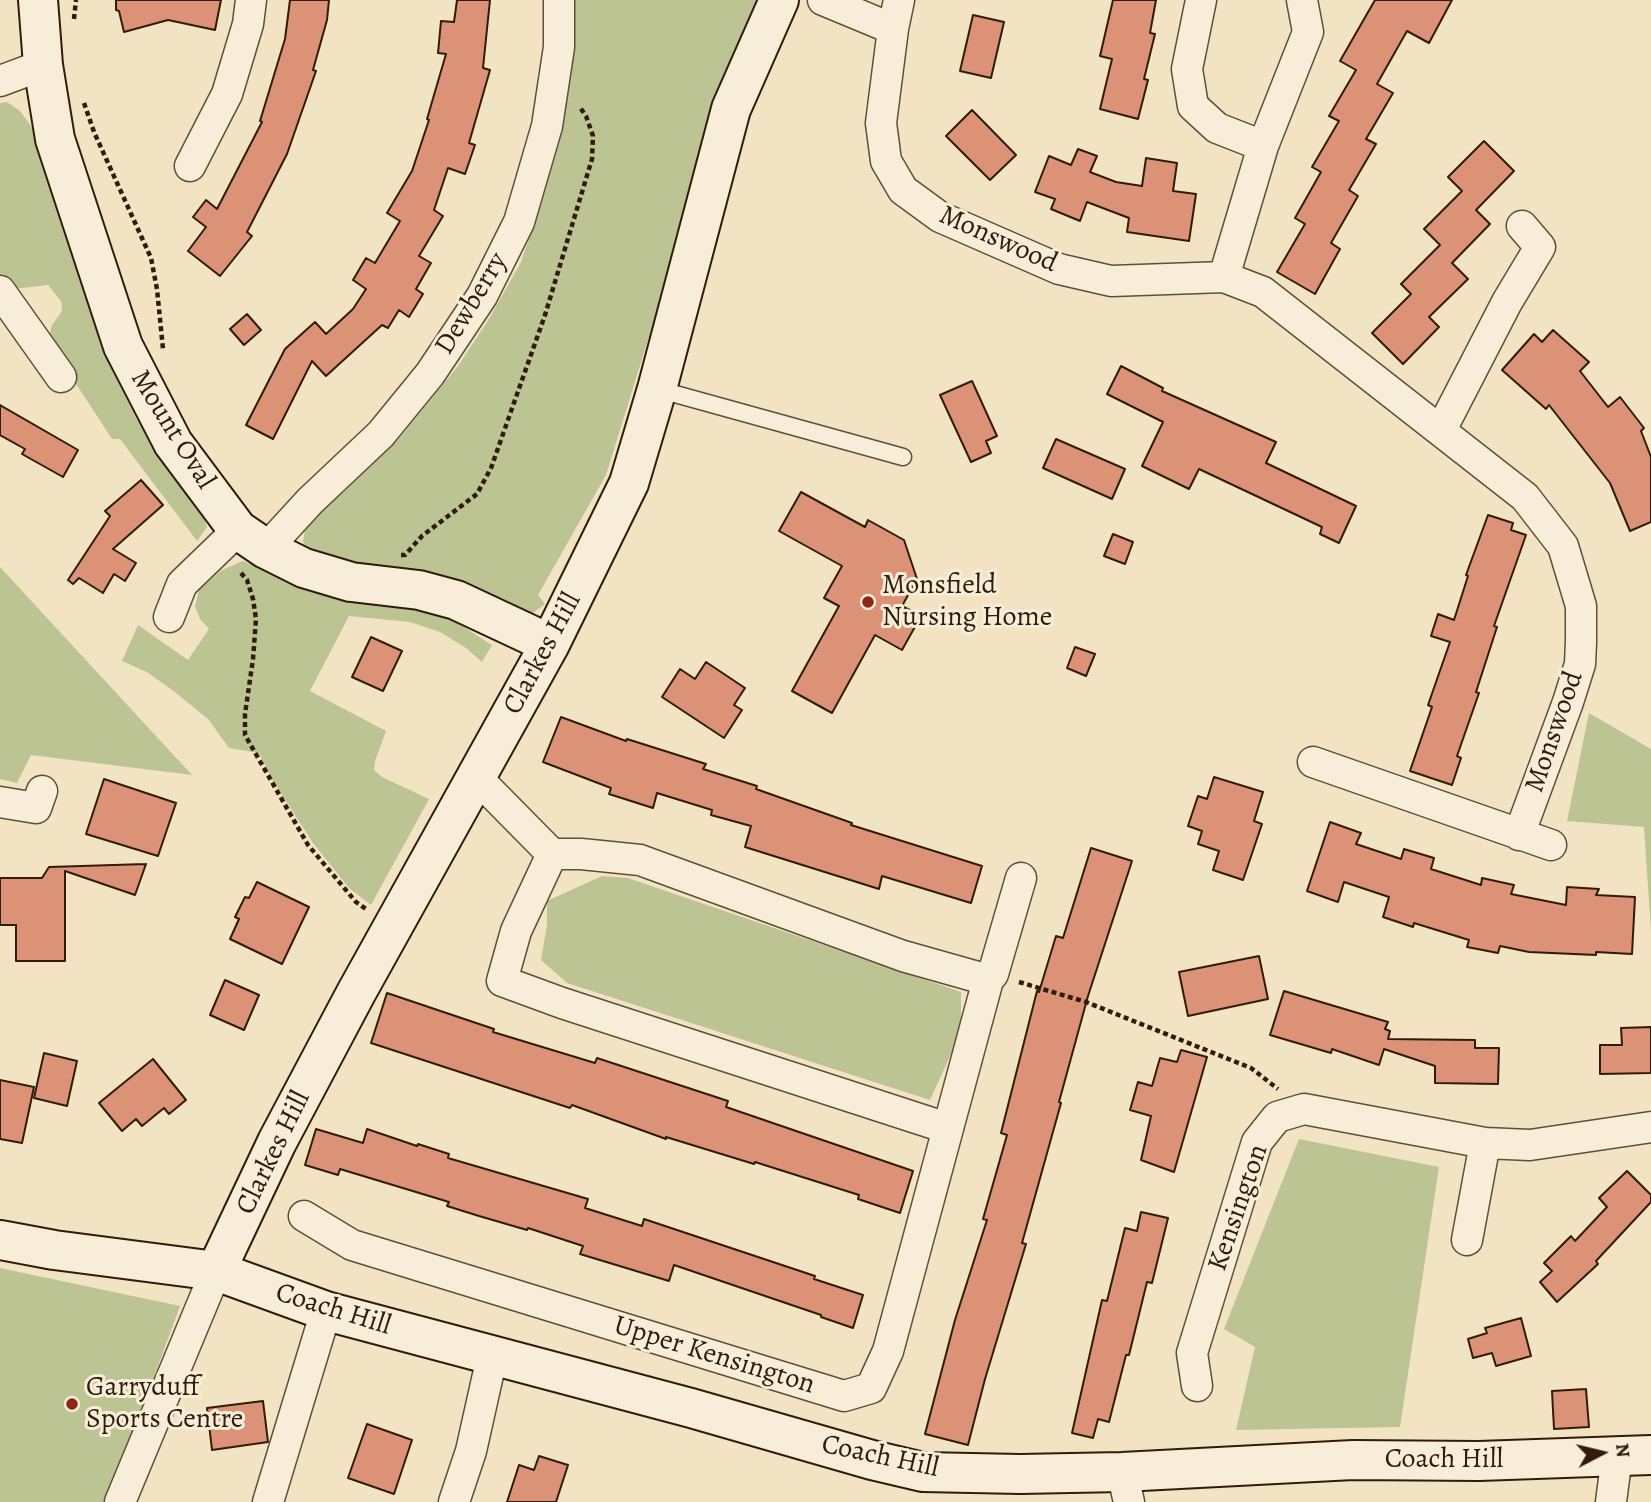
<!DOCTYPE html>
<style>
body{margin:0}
#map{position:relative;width:1651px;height:1502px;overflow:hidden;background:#f2e4c3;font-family:Alegreya,serif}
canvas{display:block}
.north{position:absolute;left:1567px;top:1418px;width:70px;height:70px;-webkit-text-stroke:5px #f7edd8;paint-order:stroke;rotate:83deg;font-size:19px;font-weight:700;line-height:28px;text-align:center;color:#301c09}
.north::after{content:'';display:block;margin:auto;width:24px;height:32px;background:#301c09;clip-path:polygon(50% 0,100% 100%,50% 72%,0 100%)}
</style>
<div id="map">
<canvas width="1651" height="1502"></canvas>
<div class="north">N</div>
</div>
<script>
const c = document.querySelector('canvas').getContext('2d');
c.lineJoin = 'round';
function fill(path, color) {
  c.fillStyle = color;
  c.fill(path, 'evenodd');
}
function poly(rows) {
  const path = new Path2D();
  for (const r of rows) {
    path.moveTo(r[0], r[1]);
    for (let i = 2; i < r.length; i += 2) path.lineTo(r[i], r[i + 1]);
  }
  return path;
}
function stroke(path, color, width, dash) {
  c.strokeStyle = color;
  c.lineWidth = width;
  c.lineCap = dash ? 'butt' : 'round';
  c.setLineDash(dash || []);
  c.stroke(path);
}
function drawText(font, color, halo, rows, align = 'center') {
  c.font = font + ' Alegreya,serif';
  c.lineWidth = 6;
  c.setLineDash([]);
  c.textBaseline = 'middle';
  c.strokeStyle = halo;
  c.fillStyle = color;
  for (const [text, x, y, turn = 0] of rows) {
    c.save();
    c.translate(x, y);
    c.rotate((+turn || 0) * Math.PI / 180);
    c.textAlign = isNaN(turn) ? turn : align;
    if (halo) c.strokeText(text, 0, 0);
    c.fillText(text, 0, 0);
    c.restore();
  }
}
fill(poly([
 [571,0,760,0,725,92,606,475,538,595,545,604,533,613,427,576,349,568,308,551,303,542,305,529,316,515,399,439,458,366,489,319,521,262,541,204,566,106,572,45],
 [7,102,20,111,31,126,110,365,136,418,203,515,207,527,197,541,120,439,112,439,48,341,52,325,62,311,61,301,48,285,13,289,0,276,0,103],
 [243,561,289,581,422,606,454,621,492,645,482,662,466,648,440,632,410,622,349,616,310,691,386,731,375,761,374,770,382,777,429,799,371,905,349,888,313,843,273,781,259,753,229,748,208,719,176,693,147,672,122,661,138,625,188,660,209,629,200,619,195,607,199,590,222,570],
 [0,567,192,775,31,755,17,783,0,779],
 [1589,713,1651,749,1651,932,1644,827,1567,821],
 [602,876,628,878,961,992,961,1032,930,1100,567,983,541,960,547,925,547,901],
 [1299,1139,1439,1167,1400,1427,1236,1430,1255,1347,1224,1329],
 [0,1268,180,1306,108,1502,0,1502]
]), '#bcc493');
const building = poly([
 [116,0,221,0,215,30,168,20,124,32,119,11,116,10,116,0],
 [290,0,329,0,327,20,313,70,316,71,287,154,247,232,252,236,220,276,188,251,206,227,193,217,206,200,217,209,262,122,260,121,285,39,290,0],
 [457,0,490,0,483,68,490,70,469,143,475,145,465,174,448,168,434,210,443,216,419,256,431,263,416,289,423,294,409,317,399,310,388,328,382,325,326,376,312,361,273,439,246,425,285,349,315,322,326,334,353,309,366,289,353,280,366,258,375,263,400,221,387,213,412,171,429,120,427,119,446,54,438,53,441,21,454,22,457,0],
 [1113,0,1156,0,1150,33,1155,34,1144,79,1148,80,1138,119,1100,109,1112,59,1100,56,1113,0],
 [1375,0,1452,0,1429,43,1407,31,1377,84,1393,93,1366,139,1376,144,1349,190,1358,196,1331,243,1340,249,1315,294,1277,272,1305,224,1295,218,1321,172,1312,167,1339,121,1329,116,1356,70,1340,61,1375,0],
 [973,15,1004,22,991,78,960,71,973,15],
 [972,110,1016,155,990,180,946,136,972,110],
 [1484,141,1514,171,1476,210,1490,224,1452,263,1468,279,1429,317,1439,327,1403,364,1372,333,1411,294,1401,284,1440,245,1424,229,1462,191,1448,177,1484,141],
 [1078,149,1097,156,1090,172,1116,182,1142,186,1146,158,1177,163,1173,191,1196,194,1189,241,1127,232,1129,218,1087,202,1080,221,1051,209,1055,199,1035,192,1049,156,1071,165,1078,149],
 [247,314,261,330,244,345,230,329,247,314],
 [1553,330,1589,362,1580,371,1608,407,1620,397,1644,428,1641,431,1651,457,1651,522,1630,531,1610,483,1549,405,1546,409,1502,370,1534,334,1542,342,1553,330],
 [1121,366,1163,388,1162,391,1276,442,1266,463,1356,506,1339,543,1320,534,1322,527,1199,469,1189,489,1142,466,1163,422,1107,394,1121,366],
 [972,381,997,436,986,441,991,453,971,462,940,395,972,381],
 [0,405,78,450,63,477,22,454,25,449,0,435,0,405],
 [1056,439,1125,469,1112,499,1043,468,1056,439],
 [141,480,163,505,113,549,136,563,125,581,114,574,103,593,79,578,73,584,68,580,110,516,105,511,141,480],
 [801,492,865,527,868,520,904,540,917,579,902,606,921,616,902,650,875,635,832,713,792,691,839,606,824,598,842,566,779,531,801,492],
 [1488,515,1513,523,1511,530,1526,535,1494,626,1497,627,1476,692,1479,693,1457,756,1461,758,1452,785,1410,771,1432,707,1428,705,1450,642,1431,636,1438,614,1454,620,1468,576,1466,575,1488,515],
 [1113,534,1133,542,1125,564,1104,556,1113,534],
 [371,637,402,651,383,691,352,677,371,637],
 [1075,647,1095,654,1086,676,1067,668,1075,647],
 [706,662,745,688,734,705,742,710,724,738,662,697,680,669,695,679,706,662],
 [561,717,626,741,627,739,706,764,703,769,757,786,756,789,852,823,851,825,982,866,971,903,882,876,879,889,745,847,751,826,711,815,712,810,657,793,653,808,609,794,611,788,543,762,561,717],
 [1214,777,1263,792,1254,821,1262,824,1243,880,1213,870,1219,851,1198,844,1202,831,1188,826,1198,796,1207,799,1214,777],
 [104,779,176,803,158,856,86,834,104,779],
 [1330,822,1361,833,1356,844,1401,859,1404,849,1434,858,1431,869,1481,885,1482,878,1514,885,1511,894,1566,905,1567,887,1599,889,1596,895,1635,897,1632,954,1596,952,1596,955,1529,952,1500,946,1498,953,1467,947,1469,940,1414,923,1413,927,1383,917,1389,897,1344,882,1338,902,1307,891,1330,822],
 [1091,848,1132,861,1088,996,1059,1102,1061,1103,1022,1243,1026,1244,985,1379,968,1445,925,1434,955,1320,987,1220,983,1219,1007,1135,1001,1133,1037,991,1039,992,1056,936,1063,938,1091,848],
 [146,864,135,895,65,871,65,961,16,961,16,925,0,925,0,878,42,878,49,867,146,864],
 [257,882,309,907,282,964,230,939,239,919,235,917,245,897,249,898,257,882],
 [1259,956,1268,999,1188,1016,1179,972,1259,956],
 [225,980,259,995,244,1030,210,1015,225,980],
 [1284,991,1388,1022,1385,1029,1390,1031,1388,1039,1475,1040,1475,1048,1499,1048,1498,1084,1435,1083,1435,1066,1384,1049,1379,1065,1332,1049,1331,1053,1270,1035,1284,991],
 [387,993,494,1029,493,1032,595,1063,597,1058,728,1101,726,1107,913,1171,900,1213,858,1199,859,1195,755,1162,754,1164,666,1137,666,1139,572,1105,570,1108,371,1043,387,993],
 [1651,1027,1651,1073,1600,1074,1600,1045,1622,1045,1621,1028,1651,1027],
 [1181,1050,1207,1057,1174,1172,1141,1160,1151,1116,1130,1110,1138,1082,1152,1086,1160,1058,1177,1062,1181,1050],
 [44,1053,77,1061,67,1106,34,1098,44,1053],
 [153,1059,186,1100,169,1114,164,1108,142,1126,136,1119,122,1131,99,1103,153,1059],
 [0,1080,34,1087,22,1143,0,1139,0,1080],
 [316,1129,363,1143,367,1129,417,1146,418,1144,449,1154,448,1158,588,1199,585,1208,642,1226,644,1219,815,1276,814,1279,863,1295,853,1328,821,1317,821,1315,674,1265,669,1281,580,1254,583,1246,528,1228,527,1230,479,1216,447,1206,449,1202,340,1169,338,1175,305,1165,316,1129],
 [1627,1171,1651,1195,1651,1202,1596,1261,1598,1264,1557,1302,1540,1282,1552,1271,1544,1263,1571,1236,1575,1241,1607,1207,1599,1198,1627,1171],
 [1141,1212,1168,1218,1152,1283,1147,1282,1129,1355,1126,1355,1109,1422,1098,1419,1093,1438,1072,1433,1102,1300,1107,1301,1125,1228,1137,1231,1141,1212],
 [1521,1318,1531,1356,1496,1366,1492,1353,1473,1358,1468,1339,1487,1333,1485,1328,1521,1318],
 [1586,1389,1589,1427,1554,1429,1552,1391,1586,1389],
 [263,1401,268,1442,212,1450,207,1408,263,1401],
 [367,1424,412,1440,394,1494,348,1478,367,1424],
 [539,1456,568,1465,556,1502,507,1502,519,1465,534,1470,539,1456]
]);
fill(building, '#db9276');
stroke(building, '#301c09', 2);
const lane = poly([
 [657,389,903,457]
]);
const street = poly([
 [823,0,893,29,881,123,886,161,903,190,940,217,1059,269,1111,281,1224,277,1263,292,1525,497,1563,546,1581,606,1581,642,1580,664,1568,702,1519,835],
 [1201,0,1187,69,1193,106,1217,128,1263,146],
 [893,29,899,0],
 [0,81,43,65],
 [190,166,227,94,248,24,251,0],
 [1224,277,1263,146,1308,32,1302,0],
 [0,291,61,377],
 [1441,430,1507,302,1540,247,1522,226],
 [266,549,310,501,381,434,430,374,482,296,519,222,547,126,559,47,559,0],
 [169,617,182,584,238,530],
 [1313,762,1551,845],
 [477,778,552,854,581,854,640,860,903,956,988,980],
 [0,802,36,808,42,791],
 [552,854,516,931,502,981,562,1003,947,1128],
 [304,1216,352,1245,844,1396,871,1388,888,1351,988,980,993,974,1021,878],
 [1467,1240,1485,1143],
 [1197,1386,1192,1353,1257,1142,1277,1117,1304,1109,1485,1143,1530,1145,1651,1127],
 [1122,1472,1129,1502],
 [120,1502,216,1271],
 [268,1502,326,1311],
 [454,1502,471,1451,492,1357],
 [1611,1502,1617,1456]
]);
const secondary = poly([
 [38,0,43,65,55,139,123,346,173,443,238,530,266,549,304,568,351,582,419,590,456,600,550,644],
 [0,1240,54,1250,216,1271,326,1311,691,1408,872,1460,923,1472,1020,1474,1122,1472,1353,1460,1479,1461,1651,1455],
 [216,1271,277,1142,356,993,550,644,629,483,657,389,731,109,779,0]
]);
stroke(lane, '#604e38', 19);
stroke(street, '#604e38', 33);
stroke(secondary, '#301c09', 42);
stroke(poly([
 [74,19,76,0],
 [84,103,94,132,151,258,157,289,163,349],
 [401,555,405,555,422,536,477,494,491,468,545,315,592,159,593,136,586,116,579,106],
 [241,573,247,580,253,599,256,619,253,659,245,714,245,735,308,845,356,902,366,909],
 [1019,982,1086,1002,1251,1068,1278,1089]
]), '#301c09', 4.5, [5, 3.5]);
stroke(lane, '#f7edd8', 16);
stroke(street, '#f7edd8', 30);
stroke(secondary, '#f7edd8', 38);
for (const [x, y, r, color] of [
 [868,602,7,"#8f2418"],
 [72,1404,7,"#8f2418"]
]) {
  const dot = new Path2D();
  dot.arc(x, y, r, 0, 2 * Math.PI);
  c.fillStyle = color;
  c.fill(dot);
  stroke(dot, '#f7edd8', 2.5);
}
drawText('28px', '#301c09', '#f7edd8', [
 ["Monswood",998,240,24],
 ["Dewberry",472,304,-59],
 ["Mount Oval",172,430,58],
 ["Clarkes Hill",543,654,-62],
 ["Monswood",1555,732,-71],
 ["Clarkes Hill",274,1153,-64],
 ["Kensington",1239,1208,-71],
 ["Coach Hill",333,1310,17],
 ["Upper Kensington",714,1356,17],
 ["Coach Hill",880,1457,12],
 ["Coach Hill",1444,1460]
]);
drawText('28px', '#301c09', '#f7edd8', [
 ["Monsfield",882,586],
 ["Nursing Home",882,618],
 ["Garryduff",86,1388],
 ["Sports Centre",86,1420]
], 'left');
</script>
